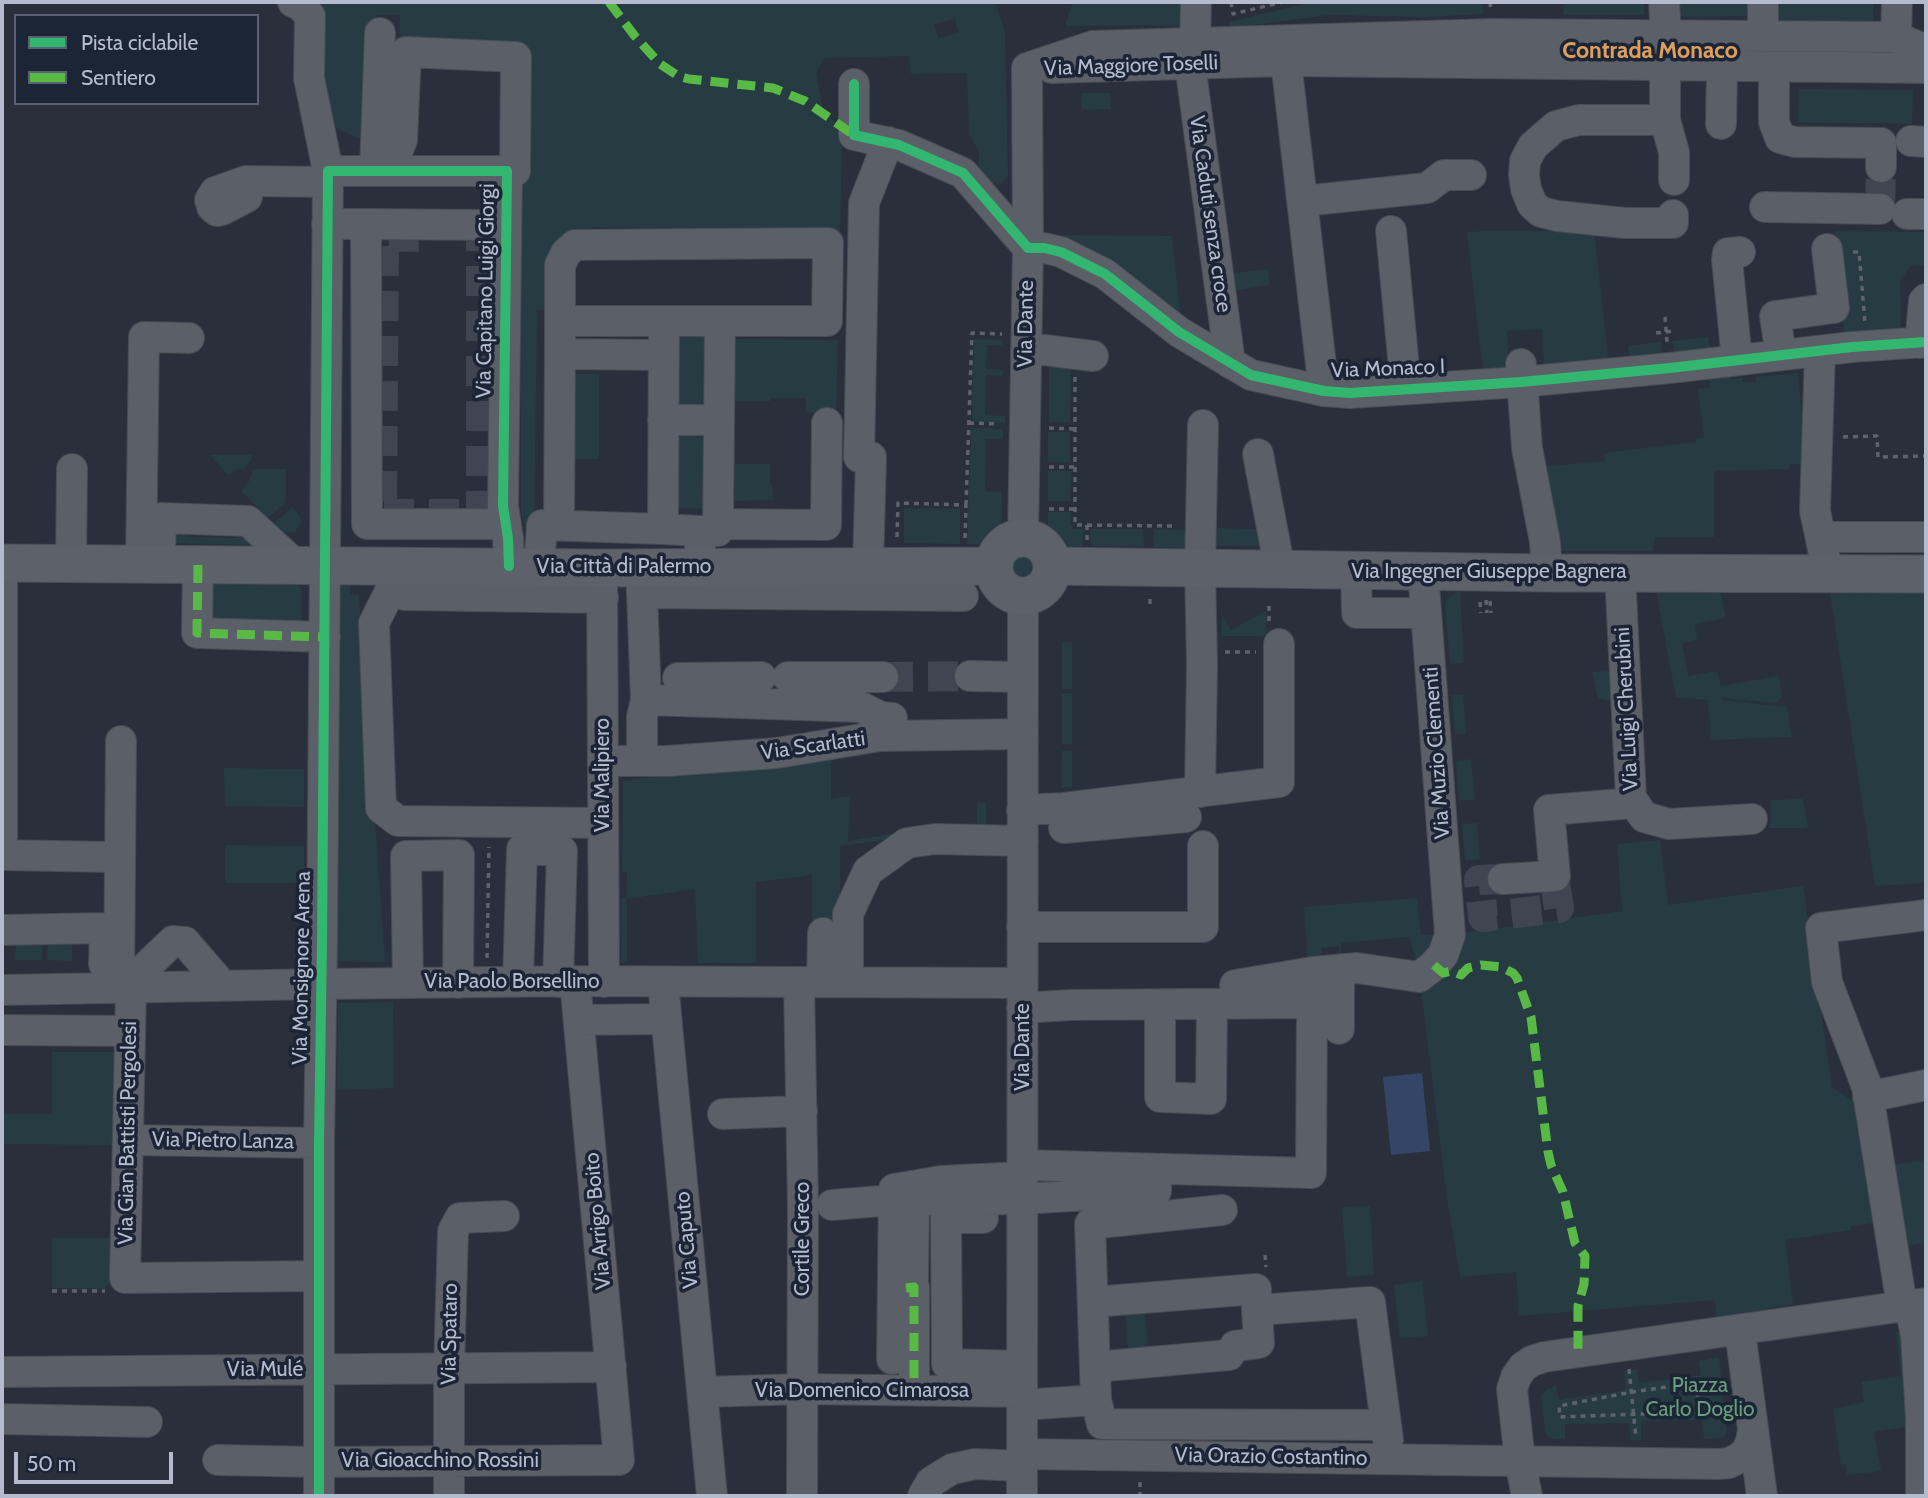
<!DOCTYPE html>
<meta charset="utf-8">
<style>
body{margin:0}
#map{position:relative;width:1928px;height:1498px;overflow:hidden;background:#2a303b;font-family:Cabin,sans-serif}
canvas{display:block}
.frame{position:absolute;inset:0;border:4px solid #b4bbcc;pointer-events:none}
.legend{position:absolute;left:14px;top:14px;width:245px;height:91px;box-sizing:border-box;background:#1c2536;border:2px solid #596172;margin:0;padding:9px 12px;list-style:none;font-size:21px;color:#b4bbcc}
.legend li{display:flex;align-items:center;gap:14px;height:35px}
.legend b{width:35px;border:2px solid #596172}
.scale{position:absolute;left:14px;top:1452px;width:159px;height:32px;box-sizing:border-box;border:4px solid #b4bbcc;border-top:0;padding-left:9px;font-size:21px;line-height:24px;white-space:nowrap;color:#b4bbcc;-webkit-text-stroke:5px #1c2536;paint-order:stroke}
</style>
<div id="map">
<canvas width="1928" height="1498"></canvas>
<div class="frame"></div>
<ul class="legend">
<li><b style="height:9px;background:#33b770"></b>Pista ciclabile</li>
<li><b style="height:9px;background:#58b947"></b>Sentiero</li>
</ul>
<div class="scale">50 m</div>
</div>
<script>
const c = document.querySelector('canvas').getContext('2d');
c.lineJoin = 'round';
function fill(path, color) {
  c.fillStyle = color;
  c.fill(path, 'evenodd');
}
function poly(rows) {
  const path = new Path2D();
  for (const r of rows) {
    if (r.length === 3) {
      path.moveTo(r[0] + r[2], r[1]);
      path.arc(r[0], r[1], r[2], 0, 2 * Math.PI);
      continue;
    }
    path.moveTo(r[0], r[1]);
    for (let i = 2; i < r.length; i += 2) path.lineTo(r[i], r[i + 1]);
  }
  return path;
}
function stroke(path, color, width, dash) {
  c.strokeStyle = color;
  c.lineWidth = width;
  c.lineCap = dash ? 'butt' : 'round';
  c.setLineDash(dash || []);
  c.stroke(path);
}
function drawText(font, color, halo, rows, align = 'center') {
  c.font = font + ' Cabin,sans-serif';
  c.lineWidth = 7;
  c.setLineDash([]);
  c.textBaseline = 'middle';
  c.strokeStyle = halo;
  c.fillStyle = color;
  for (const [text, x, y, turn = 0] of rows) {
    c.save();
    c.translate(x, y);
    c.rotate((+turn || 0) * Math.PI / 180);
    c.textAlign = isNaN(turn) ? turn : align;
    if (halo) c.strokeText(text, 0, 0);
    c.fillText(text, 0, 0);
    c.restore();
  }
}
fill(poly([
 [305,2,588,2,590,4,592,2,995,2,1005,32,1008,176,1000,185,990,182,978,170,979,152,969,134,967,73,911,74,909,56,825,58,816,73,824,114,840,125,842,143,840,231,593,227,572,241,551,310,537,310,534,535,526,535,521,511,521,294,516,263,524,156,524,45,399,40,400,15,375,15,375,23,369,23,365,141,340,130,329,122],
 [955,19,959,33,938,38,934,24],
 [1073,2,1189,2,1189,25,1065,26],
 [1313,2,1483,2,1483,14,1427,17,1328,15,1230,28,1229,22],
 [1564,2,1644,2,1644,15,1563,15],
 [1674,2,1754,2,1754,16,1674,17],
 [1774,2,1873,2,1873,21,1774,20],
 [1799,89,1913,90,1912,124,1798,122],
 [1081,93,1110,93,1111,109,1082,110],
 [1487,231,1594,231,1608,358,1544,364,1542,329,1507,331,1509,369,1483,371,1467,232],
 [1835,231,1926,232,1926,265,1911,266,1900,280,1901,328,1844,333],
 [1050,235,1172,236,1181,319],
 [1268,269,1270,285,1230,291,1228,274],
 [705,328,711,409,675,408,676,329],
 [1708,337,1710,348,1674,352,1672,341],
 [730,339,838,340,836,414,806,412,806,398,770,398,770,401,733,401],
 [974,339,1003,340,1003,345,987,345,986,369,1003,370,1002,376,986,375,985,415,1005,416,1005,423,972,422],
 [1661,342,1662,353,1629,356,1628,346],
 [1049,360,1071,360,1070,422,1049,422],
 [1798,373,1807,464,1790,464,1789,469,1714,471,1714,537,1655,537,1653,551,1559,551,1537,467,1605,461,1604,453,1696,442,1696,439,1704,437,1698,389,1710,388,1709,376,1730,375,1731,379,1743,378,1743,382,1756,382,1756,377],
 [569,374,599,374,599,459,569,459],
 [971,428,1003,429,1003,439,986,439,985,491,1002,492,1001,535,991,545,967,544],
 [1048,432,1070,432,1070,462,1048,462],
 [676,433,713,433,711,509,675,508],
 [210,455,252,455,251,461,244,469,237,469,228,475],
 [735,464,770,464,770,486,772,486,773,500,735,501],
 [253,469,286,469,286,502,268,518,241,491,249,481],
 [1048,471,1071,471,1070,501,1048,501],
 [292,507,300,516,301,523,295,532,282,533,273,524],
 [904,508,960,509,960,544,904,543],
 [1048,512,1071,512,1070,524,1074,529,1083,529,1083,547,1056,546,1048,534],
 [184,526,186,537,238,538,247,529,262,545,167,543,167,528],
 [1213,528,1259,529,1262,546,1212,546],
 [1091,529,1143,529,1144,546,1091,546],
 [1154,529,1188,530,1188,548,1153,547],
 [1022,568,16],
 [205,579,296,583,302,591,301,627,204,624],
 [343,583,350,583,350,594,359,595,385,962,338,961,337,762,339,587],
 [1460,590,1464,663,1450,664,1445,607,1448,598],
 [1656,591,1720,591,1726,618,1695,624,1697,640,1682,643,1688,676,1717,671,1721,686,1779,676,1782,697,1777,703,1721,698,1721,700,1787,707,1792,737,1711,740,1708,700,1676,697],
 [1830,593,1926,593,1926,883,1875,886],
 [1266,611,1266,636,1222,636,1222,614,1231,630],
 [1062,642,1072,642,1072,689,1062,689],
 [1609,671,1611,698,1611,701,1598,698,1592,672],
 [1062,693,1072,693,1072,744,1062,744],
 [1452,695,1463,695,1466,734,1455,734],
 [1062,751,1072,751,1072,788,1061,788],
 [831,755,831,799,850,796,848,841,925,829,977,830,977,802,986,803,986,834,935,833,840,846,840,927,812,928,812,875,756,882,756,963,698,963,695,889,627,899,627,962,621,962,621,898,626,898,627,872,622,872,623,781],
 [1471,759,1475,799,1459,801,1456,761],
 [224,768,304,769,304,807,225,806],
 [1803,799,1808,828,1768,828,1771,821,1770,800],
 [1477,823,1480,859,1465,861,1462,824],
 [1660,840,1668,905,1803,886,1832,1087,1861,1107,1880,1222,1851,1226,1851,1230,1785,1240,1793,1304,1717,1319,1715,1300,1519,1316,1516,1272,1460,1277,1447,1198,1418,966,1409,937,1341,943,1342,961,1340,962,1339,946,1321,948,1322,963,1308,965,1304,907,1417,898,1421,935,1456,934,1622,911,1617,844],
 [225,845,304,846,304,883,225,883],
 [16,942,42,942,42,960,15,960],
 [48,943,72,943,72,961,47,960],
 [393,1002,394,1088,337,1090,338,1003],
 [52,1052,116,1052,115,1145,2,1144,2,1114,52,1114],
 [1926,1160,1926,1243,1905,1246,1891,1165],
 [1370,1206,1374,1275,1347,1277,1342,1207],
 [52,1238,114,1238,113,1277,109,1283,104,1289,52,1288],
 [1422,1281,1428,1336,1400,1338,1394,1285],
 [1144,1306,1148,1349,1128,1351,1125,1310],
 [1906,1331,1905,1427,1874,1432,1881,1471,1847,1475,1845,1464,1841,1465,1833,1409,1864,1402,1861,1382,1901,1376,1896,1332],
 [1719,1357,1727,1434,1722,1438,1704,1439,1702,1420,1641,1421,1641,1440,1630,1440,1629,1423,1565,1424,1565,1439,1553,1439,1546,1435,1541,1397,1547,1389,1556,1386,1559,1400,1625,1390,1624,1371,1637,1369,1639,1383,1701,1375,1699,1361]
]), '#263b42');
fill(poly([
 [1422,1073,1430,1151,1391,1155,1383,1077]
]), '#354566');
stroke(poly([
 [1880,209,1881,167],
 [419,237,384,236,382,514,481,514,481,225],
 [883,677,970,676],
 [1503,879,1479,880,1483,917,1559,908,1555,883]
]), '#3f4551', 30, [30, 15]);
const minor = poly([
 [293,2,300,5,310,16,309,78,328,171],
 [1664,2,1666,35],
 [1763,2,1763,36],
 [1896,37,1897,2],
 [1195,42,1196,2],
 [1286,61,1324,391],
 [1190,64,1230,363],
 [1665,66,1665,120,1579,120,1556,126,1533,146,1525,161,1524,175,1526,189,1532,204,1541,212,1557,216,1625,223,1673,223,1673,215],
 [1027,68,1093,46,1492,34,1896,37,1926,50],
 [1052,68,1286,61,1926,68],
 [1774,68,1774,122,1780,138,1795,142,1881,143,1881,167],
 [854,84,854,135,899,145,963,173,1028,248,1044,248,1061,252,1105,274,1179,332,1251,375,1324,391,1350,393,1521,382,1670,368,1852,347,1926,342],
 [1665,120,1674,152,1674,180],
 [1721,124,1722,67],
 [1911,141,1926,142],
 [375,170,380,33],
 [390,170,402,140,406,52,516,57,515,171,507,171],
 [247,197,222,210,217,211,212,207,210,200,215,192,246,181,328,182],
 [1303,201,1427,188,1444,175,1471,175],
 [1765,207,1880,209],
 [1907,214,1926,214],
 [327,224,366,224,367,524,506,524],
 [366,224,481,225],
 [1391,231,1406,389],
 [664,321,663,529,700,531],
 [1920,343,1924,301,1926,299],
 [1026,351,1044,350,1093,356],
 [1820,351,1815,511,1828,573],
 [560,354,664,355],
 [1781,355,1775,316,1834,308,1827,249],
 [1737,360,1727,260,1728,253,1740,252],
 [1521,364,1527,448,1545,542,1547,573],
 [663,420,719,420],
 [1258,454,1280,570],
 [718,524,826,525,827,423],
 [559,525,560,354,560,265,566,253,575,245,828,243,827,321,560,321],
 [1821,537,1926,537],
 [1023,538,1028,248,1027,68],
 [160,558,161,518,248,521,297,566],
 [71,564,72,469],
 [141,565,144,337,189,338],
 [198,565,197,633,325,637],
 [391,566,391,589,374,623,381,808,398,821,603,823],
 [539,567,542,525,663,529],
 [868,567,871,457,859,457,864,203,888,142],
 [602,568,604,982],
 [700,568,700,531,718,531,720,321],
 [1356,571,1357,613,1426,613],
 [1620,572,1631,798,1644,817,1669,824,1752,819],
 [641,575,642,593,963,596],
 [391,589,404,595,603,598],
 [642,593,646,700,861,707,881,717,892,718,891,735],
 [970,676,1022,677],
 [788,677,883,677],
 [678,678,761,677],
 [603,761,667,761,777,753,880,736,1023,734],
 [642,761,642,717,646,700],
 [1200,792,1202,664,1200,568,1203,425],
 [1022,810,1064,808,1279,782,1279,644],
 [1064,828,1186,817],
 [2,844,2,563],
 [2,855,109,857],
 [1503,879,1555,876,1549,810,1634,803],
 [1022,927,1203,927,1203,846],
 [2,930,105,928,104,964],
 [518,982,522,849,562,851,558,982],
 [799,982,803,1207,802,1496],
 [822,982,823,933],
 [848,982,848,914,868,871,907,843,935,839,1023,841],
 [408,983,406,856,459,855,458,983],
 [663,983,712,1496],
 [1235,985,1313,972,1357,968,1419,977,1432,967,1443,955,1450,935,1423,571],
 [1303,986,1339,987,1339,1029],
 [119,988,121,741],
 [124,988,173,941,185,942,223,986],
 [131,988,125,1278,319,1276],
 [2,990,322,984,575,981,1022,983],
 [1160,1005,1160,1097,1211,1099,1212,1004],
 [1022,1008,1070,1005,1312,1003,1311,1173,1023,1165],
 [579,1020,666,1019],
 [2,1030,130,1031],
 [1868,1097,1926,1085],
 [723,1114,802,1111],
 [128,1140,319,1143],
 [832,1205,893,1200],
 [983,1218,946,1218,947,1364,1022,1366],
 [913,1278,914,1204,928,1200,1022,1199,1156,1191,1156,1179,1126,1179],
 [906,1288,914,1287,914,1389],
 [1093,1302,1256,1289,1257,1310,1370,1302,1388,1440],
 [1910,1305,1916,1336,1921,1418,1921,1496],
 [1902,1306,1867,1087,1827,982,1821,928,1926,915],
 [1740,1331,1762,1496],
 [892,1359,894,1189,941,1181,1022,1177],
 [1095,1367,1229,1355,1235,1346,1259,1343,1257,1310],
 [2,1372,611,1367],
 [702,1392,803,1389,1022,1392],
 [1096,1400,1102,1424,1386,1425],
 [1022,1405,1096,1400,1090,1224,1222,1210],
 [2,1419,147,1422],
 [1022,1454,1719,1464,1729,1463,1739,1458,1747,1451,1751,1441,1753,1430],
 [218,1460,319,1462,619,1460,575,981],
 [319,1496,319,1143,322,942,328,171,507,171,503,506,508,538,509,566],
 [449,1496,449,1369,453,1231,460,1218,504,1216],
 [923,1496,931,1482,952,1469,975,1464,1022,1466],
 [1022,1496,1023,597],
 [1527,1496,1520,1461,1512,1389,1516,1377,1523,1367,1532,1361,1544,1357,1926,1303]
]);
const major = poly([
 [1023,567,29],
 [2,563,602,568,994,566],
 [1052,566,1547,573,1926,574]
]);
stroke(minor, '#464b53', 32);
stroke(major, '#484d57', 39);
stroke(poly([
 [1231,2,1233,14,1283,2],
 [1490,2,1491,11],
 [1853,252,1859,252,1865,323],
 [1665,317,1667,342],
 [1656,333,1674,331],
 [1075,377,1075,525,1175,526],
 [969,423,999,424],
 [1049,428,1075,429],
 [1843,437,1877,436,1878,457,1926,456],
 [1049,467,1075,467],
 [966,505,972,333,1002,334],
 [1049,509,1075,509],
 [897,537,898,503,966,505,965,539],
 [1087,540,1087,525],
 [1150,599,1150,604],
 [1486,600,1487,613],
 [1490,601,1491,613],
 [1480,602,1481,613],
 [1269,606,1269,622],
 [1225,652,1256,652],
 [487,958,489,847],
 [1265,1255,1266,1267],
 [52,1291,105,1291],
 [1629,1369,1636,1438],
 [1700,1382,1695,1412,1560,1417,1559,1406,1632,1392,1700,1382],
 [1140,1482,1140,1496]
]), '#5e636b', 3.5, [5, 5]);
stroke(minor, '#5b5f68', 30);
stroke(major, '#5d616a', 37);
stroke(poly([
 [609,2,634,35,660,64,678,76,689,79,773,88,805,101,854,135],
 [198,565,197,633,325,637],
 [1434,965,1443,973,1452,971,1461,975,1468,968,1481,965,1501,967,1513,973,1517,978,1531,1017,1548,1152,1551,1165,1563,1192,1575,1243,1585,1256,1584,1284,1578,1306,1578,1353],
 [906,1288,914,1287,914,1389]
]), '#58b947', 9, [18, 9]);
stroke(poly([
 [854,84,854,135,899,145,963,173,1028,248,1044,248,1061,252,1105,274,1179,332,1251,375,1324,391,1350,393,1521,382,1670,368,1852,347,1926,342],
 [319,1496,319,1143,322,942,328,171,507,171,503,506,508,538,509,566]
]), '#33b770', 10);
drawText('21px', '#b4bbcc', '#1c2536', [
 ["Via Maggiore Toselli",1131,66,-2],
 ["Via Caduti senza croce",1210,214,82],
 ["Via Capitano Luigi Giorgi",486,291,-89],
 ["Via Dante",1026,324,-89],
 ["Via Monaco I",1388,369,-2],
 ["Via Città di Palermo",624,567],
 ["Via Ingegner Giuseppe Bagnera",1489,572],
 ["Via Luigi Cherubini",1627,709,-93],
 ["Via Scarlatti",813,746,-8],
 ["Via Muzio Clementi",1437,753,-94],
 ["Via Malipiero",603,775,-90],
 ["Via Monsignore Arena",302,968,-89],
 ["Via Paolo Borsellino",512,982],
 ["Via Dante",1023,1047,-90],
 ["Via Gian Battisti Pergolesi",128,1133,-89],
 ["Via Pietro Lanza",223,1141,1],
 ["Via Arrigo Boito",598,1221,-95],
 ["Cortile Greco",803,1239,-90],
 ["Via Caputo",687,1240,-95],
 ["Via Spataro",450,1334,-89],
 ["Via Mulé",265,1370],
 ["Via Domenico Cimarosa",862,1391],
 ["Via Orazio Costantino",1271,1457,1],
 ["Via Gioacchino Rossini",440,1461]
]);
drawText('21px', '#699e7a', '#1c2536', [
 ["Piazza",1700,1386],
 ["Carlo Doglio",1700,1410]
]);
drawText('bold 23px', '#de9f5d', '#1c2536', [
 ["Contrada Monaco",1650,51]
]);
</script>
